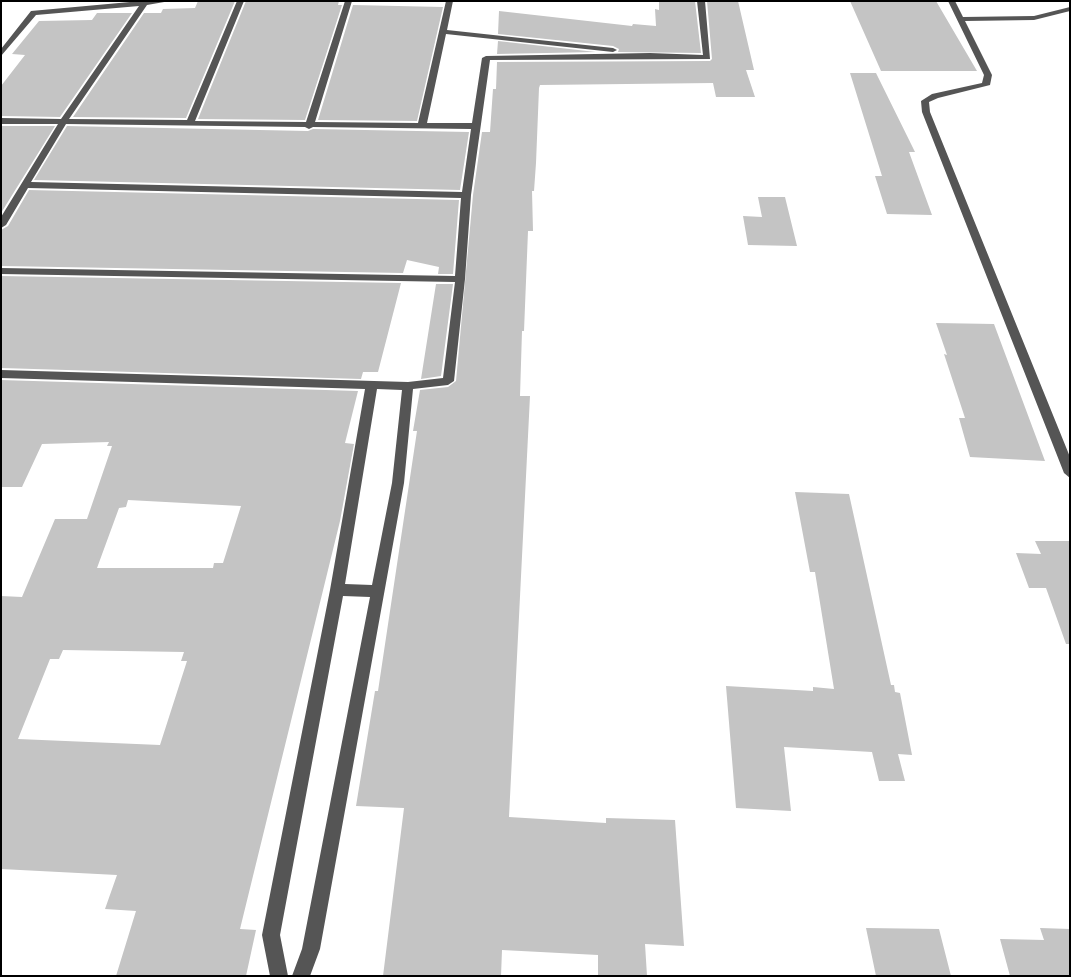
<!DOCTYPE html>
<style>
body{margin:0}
#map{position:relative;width:1071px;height:977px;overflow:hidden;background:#fff;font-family:"Asap Condensed",sans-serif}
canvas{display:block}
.frame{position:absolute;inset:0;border:2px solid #000;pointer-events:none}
</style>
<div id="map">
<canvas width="1071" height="977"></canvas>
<div class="frame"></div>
</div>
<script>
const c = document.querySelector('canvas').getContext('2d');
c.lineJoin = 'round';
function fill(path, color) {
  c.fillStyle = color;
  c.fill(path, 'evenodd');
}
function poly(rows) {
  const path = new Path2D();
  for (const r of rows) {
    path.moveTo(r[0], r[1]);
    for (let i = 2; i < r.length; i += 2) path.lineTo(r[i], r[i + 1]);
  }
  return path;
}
fill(poly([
 [198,1,235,1,186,118,73,117,144,13,161,13,163,9,195,8],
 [246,1,339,1,338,5,342,5,305,120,198,119],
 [659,1,695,1,701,53,618,52,619,49,613,46,498,34,499,11,632,26,633,24,656,26,655,9,659,10],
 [707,1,738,1,754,70,746,70,755,97,716,97,713,83,540,85,539,88,536,163,534,191,532,191,533,231,528,231,524,331,522,331,520,396,530,396,509,817,606,823,606,818,675,820,684,946,645,944,647,976,598,976,598,955,502,950,501,976,383,976,404,808,356,806,375,691,378,691,417,431,413,431,420,390,448,387,456,381,473,195,482,132,490,132,493,89,496,89,497,62,710,61,712,59],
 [850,1,936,1,977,71,881,71],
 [353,5,443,7,417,121,318,120],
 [97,13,132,13,60,117,1,116,1,86,25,55,12,54,39,21,92,20],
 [498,41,596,52,497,54],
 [850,73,876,73,915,152,909,152,932,215,887,214,875,176,882,176],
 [1,126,55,126,1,213],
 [67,126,308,131,313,129,469,132,460,190,34,180],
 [29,190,459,200,453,274,438,274,439,267,407,260,403,273,1,266,1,230,8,226],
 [758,197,785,197,797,246,748,245,743,216,762,217],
 [1,276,401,283,378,372,363,372,361,379,1,368],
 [436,284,453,284,441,376,421,379],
 [936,323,994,324,1045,461,970,457,959,418,965,418,944,354,947,355],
 [1,380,358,391,345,443,354,444,340,521,240,929,256,930,246,976,116,976,136,911,105,909,117,875,1,869,1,596,22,597,55,519,87,519,112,446,107,446,109,442,42,444,22,487,1,487],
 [128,500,241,506,223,563,214,563,213,568,97,568,119,508,126,507],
 [63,650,184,652,181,661,187,661,160,745,18,739,50,659,59,659],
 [795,492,849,494,891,685,894,685,895,692,900,693,912,755,898,754,905,781,879,781,872,752,784,747,791,811,736,808,726,686,813,691,813,687,834,689,815,572,810,572],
 [1035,541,1070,541,1070,644,1066,644,1046,588,1029,588,1016,553,1041,554],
 [866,928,939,929,951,976,876,976],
 [1040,928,1070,929,1070,976,1010,976,1000,939,1044,940]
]), '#c4c4c4');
fill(poly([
 [141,1,170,1,147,5,69,119,187,120,237,1,244,1,195,121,306,122,345,1,352,1,315,122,418,123,446,1,453,1,447,30,613,48,617,50,613,52,446,34,427,123,472,123,482,58,486,56,650,53,703,55,697,1,705,1,710,59,490,60,471,195,465,279,454,381,448,385,413,389,404,483,320,949,310,976,292,976,302,949,370,597,343,596,280,935,288,976,270,976,262,935,330,590,365,389,1,378,1,370,408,382,443,378,455,282,1,274,1,268,455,276,461,198,28,188,6,225,1,228,1,217,58,124,1,124,1,118,61,119,139,6,36,15,1,56,1,49,31,11,141,1],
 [66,124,305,127,309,129,313,127,471,129,462,192,31,182,66,124],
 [377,389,402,390,392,483,372,585,345,584,377,389],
 [948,1,955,1,963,17,1034,16,1070,7,1070,11,1034,20,965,21,992,75,990,85,938,98,929,102,930,112,1070,457,1070,478,1064,473,922,112,921,101,932,94,982,83,984,75,948,1]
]), '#555');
</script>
